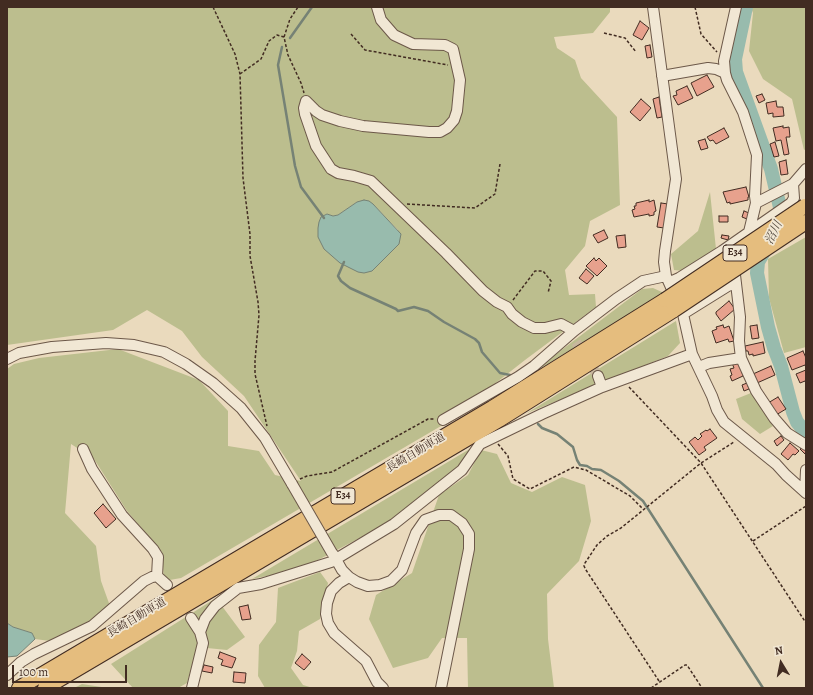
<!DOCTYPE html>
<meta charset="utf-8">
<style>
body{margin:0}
#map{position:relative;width:813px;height:695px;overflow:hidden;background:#eadabd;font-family:Alegreya,serif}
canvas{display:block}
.frame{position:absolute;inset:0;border:8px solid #422c22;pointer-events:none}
.north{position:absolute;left:761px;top:643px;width:40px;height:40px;-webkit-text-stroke:3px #f1e7d4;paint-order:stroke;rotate:350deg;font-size:11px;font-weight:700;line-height:16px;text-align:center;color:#422c22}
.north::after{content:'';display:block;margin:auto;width:14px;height:18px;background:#422c22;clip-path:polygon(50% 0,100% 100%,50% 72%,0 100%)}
.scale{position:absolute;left:12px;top:665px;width:115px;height:18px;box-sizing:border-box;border:2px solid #422c22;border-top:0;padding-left:5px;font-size:12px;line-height:14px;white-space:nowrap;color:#422c22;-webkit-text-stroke:3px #f1e7d4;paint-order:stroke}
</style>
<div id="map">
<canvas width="813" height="695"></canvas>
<div class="frame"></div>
<div class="north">N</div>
<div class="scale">100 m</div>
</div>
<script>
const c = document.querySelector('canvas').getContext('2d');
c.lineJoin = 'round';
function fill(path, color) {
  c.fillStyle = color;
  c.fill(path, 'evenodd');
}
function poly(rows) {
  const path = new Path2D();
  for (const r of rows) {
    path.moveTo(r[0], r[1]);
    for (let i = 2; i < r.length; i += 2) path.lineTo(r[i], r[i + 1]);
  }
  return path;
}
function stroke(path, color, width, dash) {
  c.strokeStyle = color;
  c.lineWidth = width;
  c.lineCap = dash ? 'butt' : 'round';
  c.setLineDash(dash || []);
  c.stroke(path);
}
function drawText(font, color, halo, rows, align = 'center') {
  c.font = font + ' Alegreya,"Noto Serif JP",serif';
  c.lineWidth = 3.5;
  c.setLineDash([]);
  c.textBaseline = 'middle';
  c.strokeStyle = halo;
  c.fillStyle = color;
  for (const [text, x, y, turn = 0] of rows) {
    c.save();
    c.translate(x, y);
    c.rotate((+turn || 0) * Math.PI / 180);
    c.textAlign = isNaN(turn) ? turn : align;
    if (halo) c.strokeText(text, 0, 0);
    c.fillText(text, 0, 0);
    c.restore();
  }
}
fill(poly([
 [7,7,610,7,610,12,593,33,554,37,557,48,575,60,581,78,617,117,620,205,590,221,585,246,565,270,569,295,595,294,596,307,525,360,441,426,181,578,164,581,162,552,127,511,94,459,71,444,65,513,96,546,101,581,110,606,88,623,50,641,35,639,32,633,13,627,7,623,7,369,14,364,39,358,118,349,199,380,228,411,228,446,259,451,275,475,301,481,244,396,202,357,182,331,147,310,113,330,7,345],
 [357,202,373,204,398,230,343,264,340,263,321,217,327,214,333,216,338,215],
 [751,7,806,7,806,149,804,150,792,99,763,79,749,51,753,13],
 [710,192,716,249,684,271,674,270,671,254,698,231],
 [806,237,806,347,784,353,769,298,768,259],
 [653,288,664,293,526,377,642,289],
 [676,321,680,343,668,356,527,413],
 [751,393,773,426,760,434,742,419,736,399],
 [473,447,456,472,388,523,301,569,252,579],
 [481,450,497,454,511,483,532,492,562,477,585,485,591,521,579,561,547,594,548,639,554,688,468,688,467,638,442,638,428,658,393,668,369,619,376,595,412,573,439,495,468,475],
 [320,572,328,583,320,619,299,631,297,651,291,668,303,685,313,688,265,688,258,676,259,645,276,622,278,588],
 [216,598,245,637,227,650,197,647,187,683,178,688,133,688,111,664],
 [82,684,108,688,74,688]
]), '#bcbe8e');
const water = poly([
 [364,200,369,201,373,204,401,234,399,244,372,271,364,273,358,272,340,263,324,249,318,237,318,228,319,222,321,217,327,214,333,216,338,215,357,202,364,200],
 [7,623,13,627,32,633,35,639,17,656,7,657,7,623]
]);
fill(water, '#98bbad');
stroke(water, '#768275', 1);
stroke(poly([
 [290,38,312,7],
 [282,47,278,65,295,166,301,187,324,218],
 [344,262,338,276,341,281,350,288,396,309,398,311,414,307,428,311,444,322,475,339,479,343,482,352,500,373,510,375],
 [538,424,542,428,557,434,573,447,577,460,580,465,587,466,592,469,601,470,619,481,643,501,763,688]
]), '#768275', 2.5);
stroke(poly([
 [746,7,735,59,736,72,771,169,782,216,780,222],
 [767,247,758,262,757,273,768,327,774,348,781,366,793,412,797,422,806,433]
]), '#98bbad', 14);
const building = poly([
 [640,21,649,28,642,40,633,35,640,21],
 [650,45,652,57,647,58,645,46,650,45],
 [707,75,714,87,697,96,691,83,707,75],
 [687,86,693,98,678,105,673,96,677,95,676,91,687,86],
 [762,94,765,100,759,103,756,96,762,94],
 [659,97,662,117,657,118,653,99,659,97],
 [641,99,651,108,640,121,630,112,641,99],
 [776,101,777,107,783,107,784,116,773,117,773,113,768,114,766,103,776,101],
 [783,126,783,128,789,127,790,137,786,137,789,154,784,155,781,140,776,141,773,128,783,126],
 [724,128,729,137,716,144,713,140,710,141,707,137,724,128],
 [705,139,708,148,701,150,698,141,705,139],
 [775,142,779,156,774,157,770,144,775,142],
 [786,160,788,174,781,175,779,162,786,160],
 [746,187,749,197,748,197,748,200,730,204,730,202,727,203,723,192,746,187],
 [649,200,649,202,654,200,656,211,654,212,654,215,649,216,649,214,634,217,632,210,635,209,634,206,636,206,636,203,649,200],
 [661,203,668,204,664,228,657,227,661,203],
 [744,211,749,213,747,219,742,217,744,211],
 [719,216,728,216,728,222,719,222,719,216],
 [604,230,608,238,598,243,593,235,604,230],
 [625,235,626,247,618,248,616,236,625,235],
 [722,235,729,236,728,240,721,238,722,235],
 [594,258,596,261,599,258,607,266,597,276,586,266,594,258],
 [586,269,594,276,587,284,579,278,586,269],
 [729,301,735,309,721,321,716,314,716,312,729,301],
 [723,325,724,328,729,326,734,341,729,342,728,339,716,343,712,331,717,329,716,327,723,325],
 [757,325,759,338,752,339,750,326,757,325],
 [763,342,765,353,753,356,753,354,749,355,748,351,746,351,745,346,763,342],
 [803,351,806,358,806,368,805,365,792,370,787,358,803,351],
 [739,361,743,376,732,381,730,376,732,375,730,369,734,368,732,363,739,361],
 [771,366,775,375,757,383,753,374,771,366],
 [806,370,806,383,805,381,800,383,796,374,806,370],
 [747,383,749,389,744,391,742,385,747,383],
 [778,397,786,409,776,415,768,403,778,397],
 [710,429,717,438,704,447,706,450,699,455,689,442,695,437,698,440,702,436,700,434,706,430,707,431,710,429],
 [781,436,784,440,777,446,774,441,781,436],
 [790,443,799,451,795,455,793,454,788,460,781,454,790,443],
 [803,447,806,450,805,454,800,449,803,447],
 [103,504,116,519,106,528,94,513,103,504],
 [248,605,251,619,242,620,239,607,248,605],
 [220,652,236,658,232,668,221,665,223,660,218,658,220,652],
 [302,654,311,662,304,670,295,663,302,654],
 [204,665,213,667,212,673,202,671,204,665],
 [234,672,246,673,245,683,233,682,234,672]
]);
fill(building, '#e7a18d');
stroke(building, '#422c22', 1);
stroke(poly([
 [576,342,598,376]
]), '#c8b79e', 10, [10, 5]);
const minor = poly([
 [377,7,381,20,394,35,413,44,445,45,453,49,460,80,457,111,454,120,447,128,440,132,429,132,363,126,340,121,322,115,316,111,306,101,304,108,305,114,316,146,331,169,338,173,354,176,371,181,446,253,483,291,497,302,507,307,512,314,522,322,534,328,545,328,561,324,574,331],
 [653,7,676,179,665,251,664,262,666,276,683,314,692,354,712,396,717,410,724,422,776,464,786,475,806,493],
 [725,73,724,61,736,7],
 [662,76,708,68,716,69,725,73,727,80,743,112,757,155,755,196,756,203,749,232],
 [756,203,793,184],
 [722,251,735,275,740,317,739,341,741,358,756,391,774,418,787,433,806,445],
 [670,282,679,278,722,251,791,203,794,198,793,184,806,169],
 [683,314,728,286,736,283],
 [7,359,19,353,52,347,106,343,134,345,164,352,186,364,213,383,241,408,265,438,292,484],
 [699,367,709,363,741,358],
 [598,376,602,387],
 [443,420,518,377,534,366,574,331,616,299,643,281,666,276],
 [83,449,92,469,122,515,153,549,158,557,157,576],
 [805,492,806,470],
 [333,554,342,570,349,577,357,582,368,586,380,585,391,581,402,570,416,533,425,520,439,515,451,515,462,523,469,534,469,549,441,688],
 [349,577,339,583,331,591,327,603,326,614,328,623,334,633,366,661,377,682,383,688],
 [191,618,200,632,203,643,192,688],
 [200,632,205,619,215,606,238,588,261,584,331,562,394,524,462,470,480,444,542,414,602,387,692,354],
 [7,675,21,662,34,654,92,626,144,581,152,577,157,576,167,585]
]);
const highway = poly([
 [19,688,492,408,665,300],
 [45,688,499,420,674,310]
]);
stroke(minor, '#6c5849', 12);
stroke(highway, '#422c22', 16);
stroke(poly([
 [213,7,235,54,240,74,243,178,250,234,250,256,258,302,259,315,255,361,255,374,267,426],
 [695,7,701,34,717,52],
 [604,33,625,38,636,52],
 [351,34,365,50,448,65],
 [284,37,290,19,298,7],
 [240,74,261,59,269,41,277,35,284,37,288,55,301,83,304,93],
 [407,204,475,208,495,194,500,164],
 [513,300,535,271,543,271,551,281,548,293],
 [629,387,701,463,806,623],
 [498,444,508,456,513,479,530,489,574,467,586,470,630,496,643,509],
 [300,479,307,476,332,472,428,419,435,419],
 [753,541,806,506],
 [659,681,586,570,584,566,585,563,597,545,607,536,621,528,701,463,734,442],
 [651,688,685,665,687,665,702,688]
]), '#422c22', 1.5, [3, 2]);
stroke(minor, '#f1e7d4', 10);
stroke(highway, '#e5bd7e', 14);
const minorBridge = poly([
 [292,484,332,553]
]);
const highwayBridge = poly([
 [665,300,805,206],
 [674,310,806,222]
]);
stroke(minorBridge, '#6c5849', 12, []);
stroke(highwayBridge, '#422c22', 16, []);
stroke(minorBridge, '#f1e7d4', 10);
stroke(highwayBridge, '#e5bd7e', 14);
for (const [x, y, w] of [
 [735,253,24],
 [343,496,24]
]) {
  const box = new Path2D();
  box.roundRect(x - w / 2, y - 8, w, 16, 3);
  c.fillStyle = '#f1e7d4';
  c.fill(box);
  stroke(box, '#422c22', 1);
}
drawText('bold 10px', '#422c22', null, [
 ["E34",735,253],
 ["E34",343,496]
]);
drawText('11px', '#422c22', '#f1e7d4', [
 ["長崎自動車道",416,453,-31],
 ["長崎自動車道",137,618,-31]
]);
drawText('italic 12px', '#53493e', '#f1e7d4', [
 ["沼川",774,233,-64]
]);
</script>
